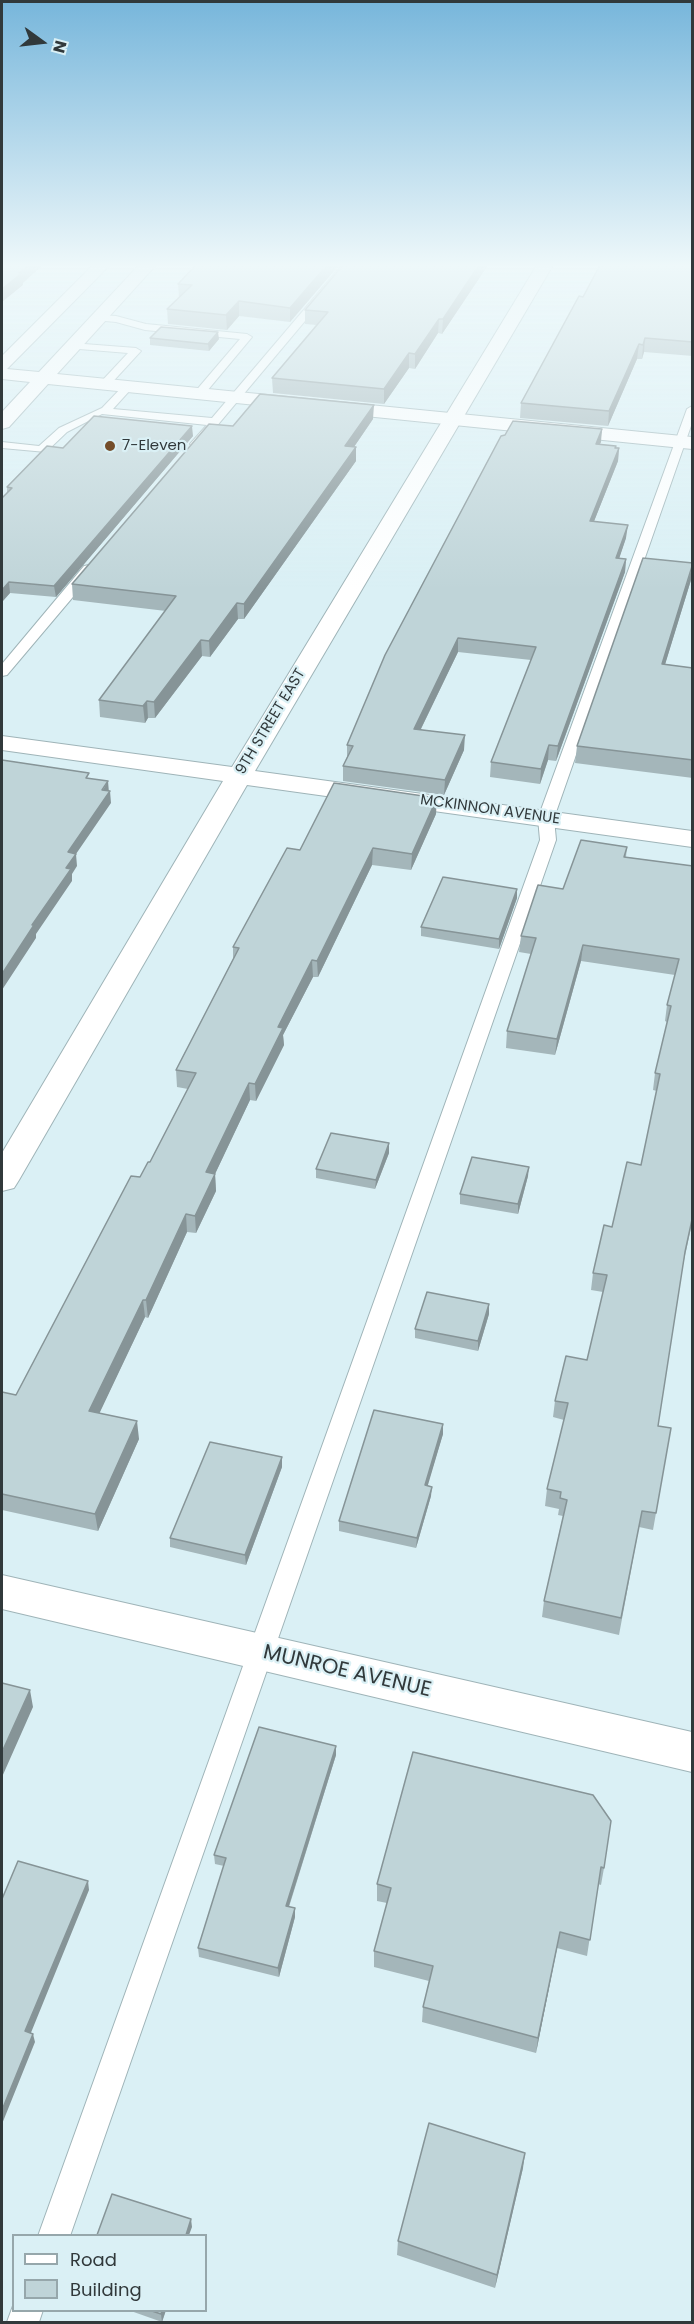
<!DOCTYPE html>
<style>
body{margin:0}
#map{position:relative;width:694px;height:2324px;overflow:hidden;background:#daf0f5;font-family:Poppins,sans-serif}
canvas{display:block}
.frame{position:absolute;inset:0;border:3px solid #31393b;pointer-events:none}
.legend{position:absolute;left:12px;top:2234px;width:195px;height:78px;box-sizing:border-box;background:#daf0f5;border:2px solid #96a7ab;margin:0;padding:8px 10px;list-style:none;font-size:18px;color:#31393b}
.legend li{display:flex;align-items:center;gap:12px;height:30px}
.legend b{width:30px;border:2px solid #96a7ab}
.north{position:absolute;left:12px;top:12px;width:60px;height:60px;-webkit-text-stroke:4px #daf0f5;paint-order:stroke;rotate:105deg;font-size:16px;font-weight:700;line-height:24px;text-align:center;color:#31393b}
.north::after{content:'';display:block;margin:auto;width:21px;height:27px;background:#31393b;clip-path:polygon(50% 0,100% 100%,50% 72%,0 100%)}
</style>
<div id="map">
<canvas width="694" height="2324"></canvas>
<div class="frame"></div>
<ul class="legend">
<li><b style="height:8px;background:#fff"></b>Road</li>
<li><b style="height:16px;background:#bfd4d8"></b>Building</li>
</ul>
<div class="north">N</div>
</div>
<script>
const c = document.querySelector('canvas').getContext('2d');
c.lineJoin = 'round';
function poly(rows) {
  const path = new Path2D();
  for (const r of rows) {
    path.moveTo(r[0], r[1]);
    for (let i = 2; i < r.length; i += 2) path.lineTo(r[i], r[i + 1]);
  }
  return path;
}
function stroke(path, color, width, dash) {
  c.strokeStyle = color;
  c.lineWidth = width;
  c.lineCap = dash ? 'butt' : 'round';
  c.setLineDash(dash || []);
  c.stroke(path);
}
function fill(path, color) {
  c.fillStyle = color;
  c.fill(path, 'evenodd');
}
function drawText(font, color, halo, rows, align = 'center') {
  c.font = font + ' Poppins,sans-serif';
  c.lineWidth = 4.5;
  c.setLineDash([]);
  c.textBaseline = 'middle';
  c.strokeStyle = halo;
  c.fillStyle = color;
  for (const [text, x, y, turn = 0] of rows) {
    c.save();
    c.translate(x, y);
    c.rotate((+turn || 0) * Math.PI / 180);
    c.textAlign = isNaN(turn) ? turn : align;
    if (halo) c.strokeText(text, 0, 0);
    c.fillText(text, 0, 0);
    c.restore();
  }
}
const lane = poly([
 [342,265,352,265,200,446,192,446,190,444,207,425,102,414,67,432,46,452,2,448,2,442,39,446,59,428,102,408,123,386,127,385,132,388,113,409,212,418,342,265],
 [98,315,116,316,146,324,247,334,252,337,202,397,198,398,194,397,194,393,240,339,145,330,116,322,95,320,93,318,98,315],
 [71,343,136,348,141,351,107,388,103,389,99,388,99,384,128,353,67,348,67,344,71,343],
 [692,406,692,423,554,818,556,840,70,2236,38,2236,540,840,538,818,687,409,692,406],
 [89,565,94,566,95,569,94,572,7,675,2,676,2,664,84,566,89,565],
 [14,2303,14,2310,43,2310,39,2322,7,2322,14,2303]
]);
const street = poly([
 [537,265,553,265,255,771,692,831,692,847,247,785,19,1180,14,1188,2,1191,2,1153,223,781,2,750,2,736,232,767,537,265],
 [2,1575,692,1732,692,1772,2,1609,2,1575]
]);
const secondary = poly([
 [93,265,110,265,7,369,39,372,139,265,156,265,57,374,692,437,692,449,48,384,9,427,2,429,2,412,30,382,2,379,2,356,93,265]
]);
stroke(lane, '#9fb4b8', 2);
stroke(street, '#9fb4b8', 2);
stroke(secondary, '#9fb4b8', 2);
fill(lane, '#fff');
fill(street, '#fff');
fill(secondary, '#fff');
fill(poly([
 [339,265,290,322,239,316,227,330,168,324,167,309,179,298,178,284],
 [488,265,442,334,438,333,415,369,409,368,384,404,273,393,272,378,316,325,305,324,305,310],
 [693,265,693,356,644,352,642,359,637,359,608,426,520,418,521,403,583,297],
 [150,338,219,339,209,351,150,345],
 [373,419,354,447,356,447,356,461,244,619,238,619,210,657,202,656,155,718,148,718,145,723,100,717,99,700,166,611,73,600,72,584,233,426],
 [602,429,600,444,619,448,618,461,594,521,626,538,619,558,626,559,625,572,556,761,548,760,540,784,490,777,491,762,531,660,458,652,421,729,464,750,444,795,343,781,343,766,347,757,347,745],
 [193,436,56,597,10,593,2,602,7,493,7,487,63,448],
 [691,580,665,664,693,668,693,778,575,763,577,746],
 [436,814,411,870,372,865,318,977,313,977,283,1035,284,1045,256,1101,250,1100,215,1174,216,1191,196,1233,187,1232,148,1318,145,1317,99,1413,139,1439,98,1531,2,1510,2,1392,16,1395,140,1177,150,1162,188,1089,177,1087,176,1070,233,959,233,947,300,850],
 [627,847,626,857,693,866,693,1218,683,1265,658,1426,668,1445,653,1530,639,1527,619,1635,542,1617,544,1601,563,1516,558,1515,559,1509,545,1506,547,1489,564,1420,553,1417,555,1401,587,1360,603,1292,591,1290,593,1273,612,1227,641,1165,657,1091,653,1090,655,1073,667,1022,665,1021,667,1005,675,975,581,961,555,1055,506,1048,507,1031,531,954,519,952,521,936,563,889],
 [517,898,499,949,421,936,421,927],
 [389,1143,389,1153,375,1189,316,1178,316,1169],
 [528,1176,518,1214,460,1204,460,1194],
 [489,1314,478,1351,415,1338,415,1329],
 [443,1424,443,1434,427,1486,431,1496,416,1548,339,1531,339,1521],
 [282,1457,282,1467,246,1565,170,1547,170,1538],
 [336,1746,336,1755,289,1907,295,1917,279,1977,199,1957,198,1948,224,1866,215,1864,214,1855],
 [413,1752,604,1868,601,1885,598,1884,587,1956,557,1948,536,2053,422,2022,423,2007,429,1981,374,1967,374,1951,387,1903,377,1901,377,1884],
 [523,2168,495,2288,397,2255,398,2241],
 [128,2310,166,2310,162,2322]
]), '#a4b6ba');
fill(poly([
 [28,265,43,265,23,283,23,285,2,302,2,289],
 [327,265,339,265,290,322,290,308],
 [479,265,488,265,442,334,443,319],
 [239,301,239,316,227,330,226,315],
 [439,319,438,333,415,369,415,354],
 [218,332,219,339,209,351,208,344],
 [645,338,644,352,642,359,643,345],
 [639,344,637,359,608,426,609,411],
 [409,353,409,368,384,404,384,389],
 [374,405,373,419,345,460,345,446],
 [192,426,193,436,56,597,54,586],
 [602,429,601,442,595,456,596,444],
 [356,447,356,461,244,619,244,604],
 [619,448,618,461,589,534,590,521],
 [628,525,626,538,615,571,616,558],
 [626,559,625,572,556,761,558,746],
 [693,564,691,580,660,681,662,664],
 [9,582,10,593,2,602,2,590],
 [237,603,238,619,210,657,209,641],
 [458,638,458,652,414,743,414,729],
 [201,640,202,656,155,718,154,702],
 [147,701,148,718,145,723,143,706],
 [465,735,464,750,444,795,445,780],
 [549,745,548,760,540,784,541,769],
 [108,781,109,793,110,791,111,803,76,854,77,866,72,874,72,881,36,934,36,938,2,990,2,974,66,868,68,852],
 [437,798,436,814,411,870,412,854],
 [373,848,372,865,318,977,317,961],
 [517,889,517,898,499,949,499,939],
 [583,945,581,961,555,1055,557,1039],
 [312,960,313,977,283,1035,284,1045,256,1101,255,1084,278,1027],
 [249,1083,250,1100,215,1174,216,1191,196,1233,195,1216,206,1172],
 [389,1143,389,1153,375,1189,376,1180],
 [529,1167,528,1176,518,1214,518,1204],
 [186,1214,187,1232,148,1318,146,1300],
 [143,1300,145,1317,92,1429,89,1411],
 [489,1304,489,1314,478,1351,478,1341],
 [137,1421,139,1439,98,1531,95,1514],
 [443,1424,443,1434,425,1495,425,1485],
 [282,1457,282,1467,246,1565,245,1555],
 [432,1487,431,1496,416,1548,417,1538],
 [30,1690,33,1707,2,1777,2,1752],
 [336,1746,336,1755,286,1915,286,1906],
 [88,1881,89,1890,28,2040,25,2031],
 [295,1908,295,1917,279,1977,278,1968],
 [560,1932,557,1948,536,2053,538,2038],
 [33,2034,35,2042,2,2124,2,2110],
 [525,2153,523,2168,495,2288,497,2275],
 [191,2219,192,2227,189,2235,186,2235],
 [162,2310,166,2310,162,2322,161,2314]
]), '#869497');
const building = poly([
 [2,265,28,265,19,273,22,273,2,289,2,265],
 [196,265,327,265,290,308,239,301,226,315,167,309,192,285,178,284,196,265],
 [343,265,479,265,443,319,439,319,415,354,409,353,384,389,272,378,328,312,305,310,343,265],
 [600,265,693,265,693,342,645,338,643,345,639,344,609,411,521,403,579,296,583,297,600,265],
 [161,327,218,332,208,344,150,338,161,327],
 [260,394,374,405,345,446,356,447,244,604,237,603,209,641,201,640,154,702,147,701,143,706,99,700,176,596,72,584,209,424,233,426,260,394],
 [94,416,192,426,54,586,9,582,2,590,2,498,12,488,7,487,47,446,63,448,94,416],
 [513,421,602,429,596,444,616,446,615,448,619,448,590,521,628,525,616,558,626,559,558,746,549,745,541,769,491,762,536,647,458,638,414,729,465,735,445,780,343,766,353,746,347,745,385,655,501,436,505,435,513,421],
 [643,558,693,563,662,664,693,668,693,760,577,746,643,558],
 [2,760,89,773,86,778,108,781,102,790,110,791,68,852,76,854,66,868,71,869,32,925,34,925,2,974,2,760],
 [334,783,437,798,412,854,373,848,317,961,312,960,278,1027,283,1028,255,1084,249,1083,206,1172,215,1174,195,1216,186,1214,146,1300,143,1300,89,1411,137,1421,95,1514,2,1494,2,1392,16,1395,131,1176,140,1177,148,1162,150,1162,196,1073,176,1070,239,948,233,947,287,848,300,850,334,783],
 [581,840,627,847,624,857,693,866,693,1215,685,1252,658,1426,671,1428,656,1513,642,1511,621,1618,544,1601,567,1500,560,1498,561,1492,547,1489,568,1403,555,1401,566,1356,587,1360,607,1275,593,1273,604,1225,612,1227,627,1162,641,1165,660,1074,655,1073,671,1006,667,1005,679,959,583,945,557,1039,507,1031,536,938,521,936,538,885,563,889,581,840],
 [443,877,517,889,499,939,421,927,443,877],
 [331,1133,389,1143,376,1180,316,1169,331,1133],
 [472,1157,529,1167,518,1204,460,1194,472,1157],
 [427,1292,489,1304,478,1341,415,1329,427,1292],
 [374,1410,443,1424,425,1485,432,1487,417,1538,339,1521,374,1410],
 [210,1442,282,1457,245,1555,170,1538,210,1442],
 [2,1683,30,1690,2,1752,2,1683],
 [259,1727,336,1746,286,1906,295,1908,278,1968,198,1948,226,1858,214,1855,259,1727],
 [413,1752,593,1795,611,1821,604,1868,601,1867,590,1940,560,1932,538,2038,423,2007,433,1966,374,1951,391,1888,377,1884,413,1752],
 [18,1861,88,1881,25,2031,33,2034,2,2110,2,1899,18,1861],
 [429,2123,525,2153,497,2275,398,2241,429,2123],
 [112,2194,191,2219,186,2235,97,2235,112,2194],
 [149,2310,162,2310,161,2314,149,2310]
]);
fill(building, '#bfd4d8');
stroke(building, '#869497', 1.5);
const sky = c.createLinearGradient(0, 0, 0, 590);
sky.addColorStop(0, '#77b6db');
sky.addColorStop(0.45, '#eef8fa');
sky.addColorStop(1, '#eef8fa00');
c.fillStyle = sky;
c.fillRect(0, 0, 694, 590);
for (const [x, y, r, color] of [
 [110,446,6,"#744d2a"]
]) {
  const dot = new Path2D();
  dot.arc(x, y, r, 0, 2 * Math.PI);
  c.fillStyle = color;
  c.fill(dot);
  stroke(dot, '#daf0f5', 2);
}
drawText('15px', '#31393b', '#daf0f5', [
 ["7-Eleven",122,446]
], 'left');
drawText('15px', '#31393b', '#daf0f5', [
 ["9TH STREET EAST",271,722,-59],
 ["MCKINNON AVENUE",490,810,8]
]);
drawText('21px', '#31393b', '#daf0f5', [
 ["MUNROE AVENUE",347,1672,13]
]);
</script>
